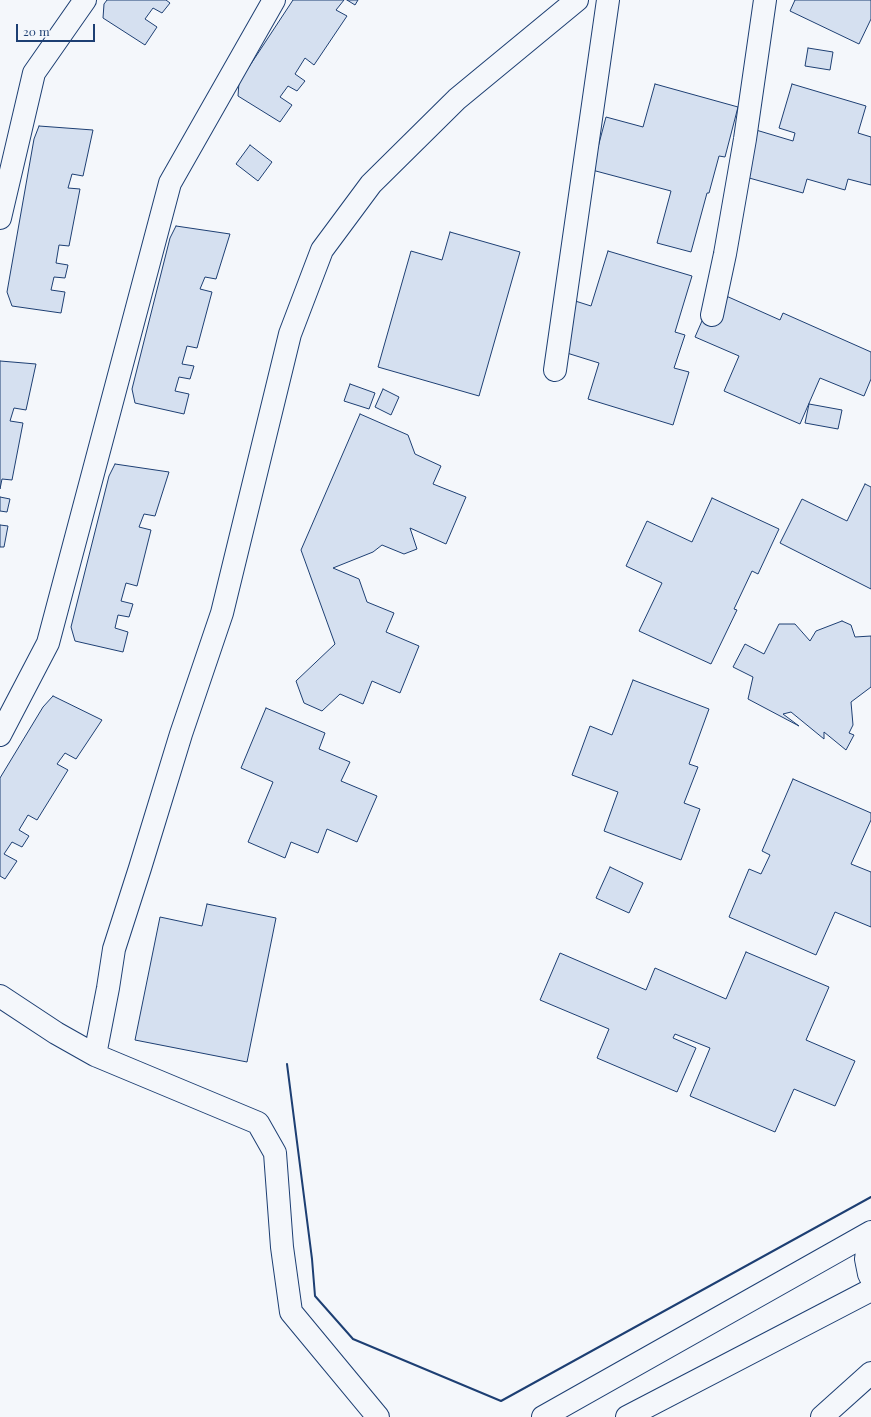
<!DOCTYPE html>
<style>
body{margin:0}
#map{position:relative;width:871px;height:1417px;overflow:hidden;background:#f4f7fb;font-family:"Playfair Display",serif}
canvas{display:block}
.scale{position:absolute;left:16px;top:24px;width:79px;height:18px;box-sizing:border-box;border:2px solid #1d3f73;border-top:0;padding-left:5px;font-size:12px;line-height:14px;white-space:nowrap;color:#1d3f73;-webkit-text-stroke:3px #f4f7fb;paint-order:stroke}
</style>
<div id="map">
<canvas width="871" height="1417"></canvas>
<div class="scale">20 m</div>
</div>
<script>
const c = document.querySelector('canvas').getContext('2d');
c.lineJoin = 'round';
function fill(path, color) {
  c.fillStyle = color;
  c.fill(path, 'evenodd');
}
function poly(rows) {
  const path = new Path2D();
  for (const r of rows) {
    path.moveTo(r[0], r[1]);
    for (let i = 2; i < r.length; i += 2) path.lineTo(r[i], r[i + 1]);
  }
  return path;
}
function stroke(path, color, width, dash) {
  c.strokeStyle = color;
  c.lineWidth = width;
  c.lineCap = dash ? 'butt' : 'round';
  c.setLineDash(dash || []);
  c.stroke(path);
}
const building = poly([
 [107,0,166,0,170,3,162,13,153,8,145,19,157,27,145,45,103,18,104,4,107,0],
 [293,0,344,0,336,10,347,16,314,65,305,58,295,74,305,81,297,91,288,86,280,97,292,105,280,122,238,96,239,82,293,0],
 [347,0,358,0,355,5,347,0],
 [795,0,871,0,871,19,859,44,790,11,795,0],
 [808,48,833,52,830,70,805,66,808,48],
 [655,84,738,107,725,157,719,156,709,193,707,193,691,252,657,243,671,191,592,170,606,117,643,127,655,84],
 [792,84,866,106,858,133,871,137,871,185,848,179,845,190,807,179,803,193,742,176,756,130,793,141,795,133,779,128,792,84],
 [39,126,93,130,83,176,72,174,68,188,80,189,69,246,59,245,56,263,68,265,65,278,54,277,51,290,65,292,61,313,12,306,7,292,34,139,39,126],
 [250,145,272,162,258,181,236,164,250,145],
 [176,226,230,234,216,279,205,277,200,289,212,292,197,348,187,346,182,364,194,366,190,379,179,377,175,391,189,394,184,414,135,403,132,389,170,238,176,226],
 [450,232,520,252,479,396,378,367,411,251,442,260,450,232],
 [608,251,692,276,675,332,685,335,674,368,689,372,673,425,588,399,599,363,554,349,569,299,591,306,608,251],
 [715,291,780,320,783,313,871,352,871,379,864,396,820,378,800,424,724,391,739,356,695,337,715,291],
 [0,361,36,364,26,410,14,408,10,421,23,423,12,480,2,479,0,489,0,361],
 [350,384,375,393,369,409,344,401,350,384],
 [383,389,399,397,391,415,375,407,383,389],
 [809,404,842,410,838,429,805,423,809,404],
 [360,414,408,435,415,454,441,466,433,484,466,497,446,544,410,528,417,549,404,554,382,545,373,552,333,568,359,579,367,602,394,613,386,632,419,646,400,693,372,681,363,704,340,694,322,711,304,703,296,681,335,644,301,550,360,414],
 [115,464,169,472,155,516,144,514,139,527,151,530,137,586,126,583,121,601,133,604,129,617,118,615,115,628,128,632,123,652,75,641,71,627,109,476,115,464],
 [865,484,871,487,871,589,780,543,802,499,847,521,865,484],
 [0,497,10,499,7,512,0,511,0,497],
 [712,498,779,529,758,574,752,571,734,609,737,610,711,664,639,631,662,583,626,566,647,521,692,542,712,498],
 [0,525,8,526,4,547,0,547,0,525],
 [842,621,851,625,855,637,871,636,871,687,851,702,853,725,849,733,854,735,846,750,824,732,824,739,791,712,783,714,799,726,748,699,753,677,733,667,745,644,764,654,779,624,795,624,810,641,816,631,842,621],
 [633,680,709,709,689,764,698,767,684,803,700,809,681,860,604,831,618,792,572,775,590,726,612,735,633,680],
 [53,696,102,720,76,759,65,753,57,764,68,770,37,820,28,815,19,830,29,836,22,847,12,842,4,854,17,861,5,879,0,876,0,778,43,707,53,696],
 [266,708,325,733,319,749,350,762,341,781,377,796,357,842,327,829,318,853,291,842,285,858,248,842,273,782,241,768,266,708],
 [793,779,871,813,871,820,851,864,871,872,871,927,835,912,816,955,729,917,749,869,761,874,770,855,762,851,793,779],
 [610,867,643,883,629,913,596,898,610,867],
 [207,904,276,918,247,1062,135,1040,160,917,202,926,207,904],
 [746,952,829,987,806,1040,855,1061,835,1106,794,1089,775,1132,690,1096,710,1048,675,1034,673,1038,696,1048,677,1092,597,1058,609,1029,540,1000,560,953,646,990,655,968,726,999,746,952]
]);
fill(building, '#d5e0f0');
stroke(building, '#1d3f73', 1);
const minor = poly([
 [0,218,34,73,85,0],
 [712,315,725,254,745,139,765,0],
 [555,370,608,0],
 [0,735,48,643,170,183,274,0],
 [0,996,56,1033,95,1055],
 [378,1417,291,1312,282,1247,275,1153,258,1123,95,1055,108,988,114,949,140,868,181,734,222,613,290,334,322,250,371,184,457,99,577,0],
 [822,1417,871,1373]
]);
const tertiary = poly([
 [871,1237,868,1244,866,1259,869,1274,871,1278],
 [543,1417,871,1232],
 [627,1417,871,1290]
]);
stroke(minor, '#1d3f73', 24);
stroke(tertiary, '#1d3f73', 24);
stroke(minor, '#f4f7fb', 22);
stroke(tertiary, '#f4f7fb', 22);
stroke(poly([
 [287,1064,312,1259,315,1296,353,1339,501,1401,871,1197]
]), '#1d3f73', 2);
</script>
